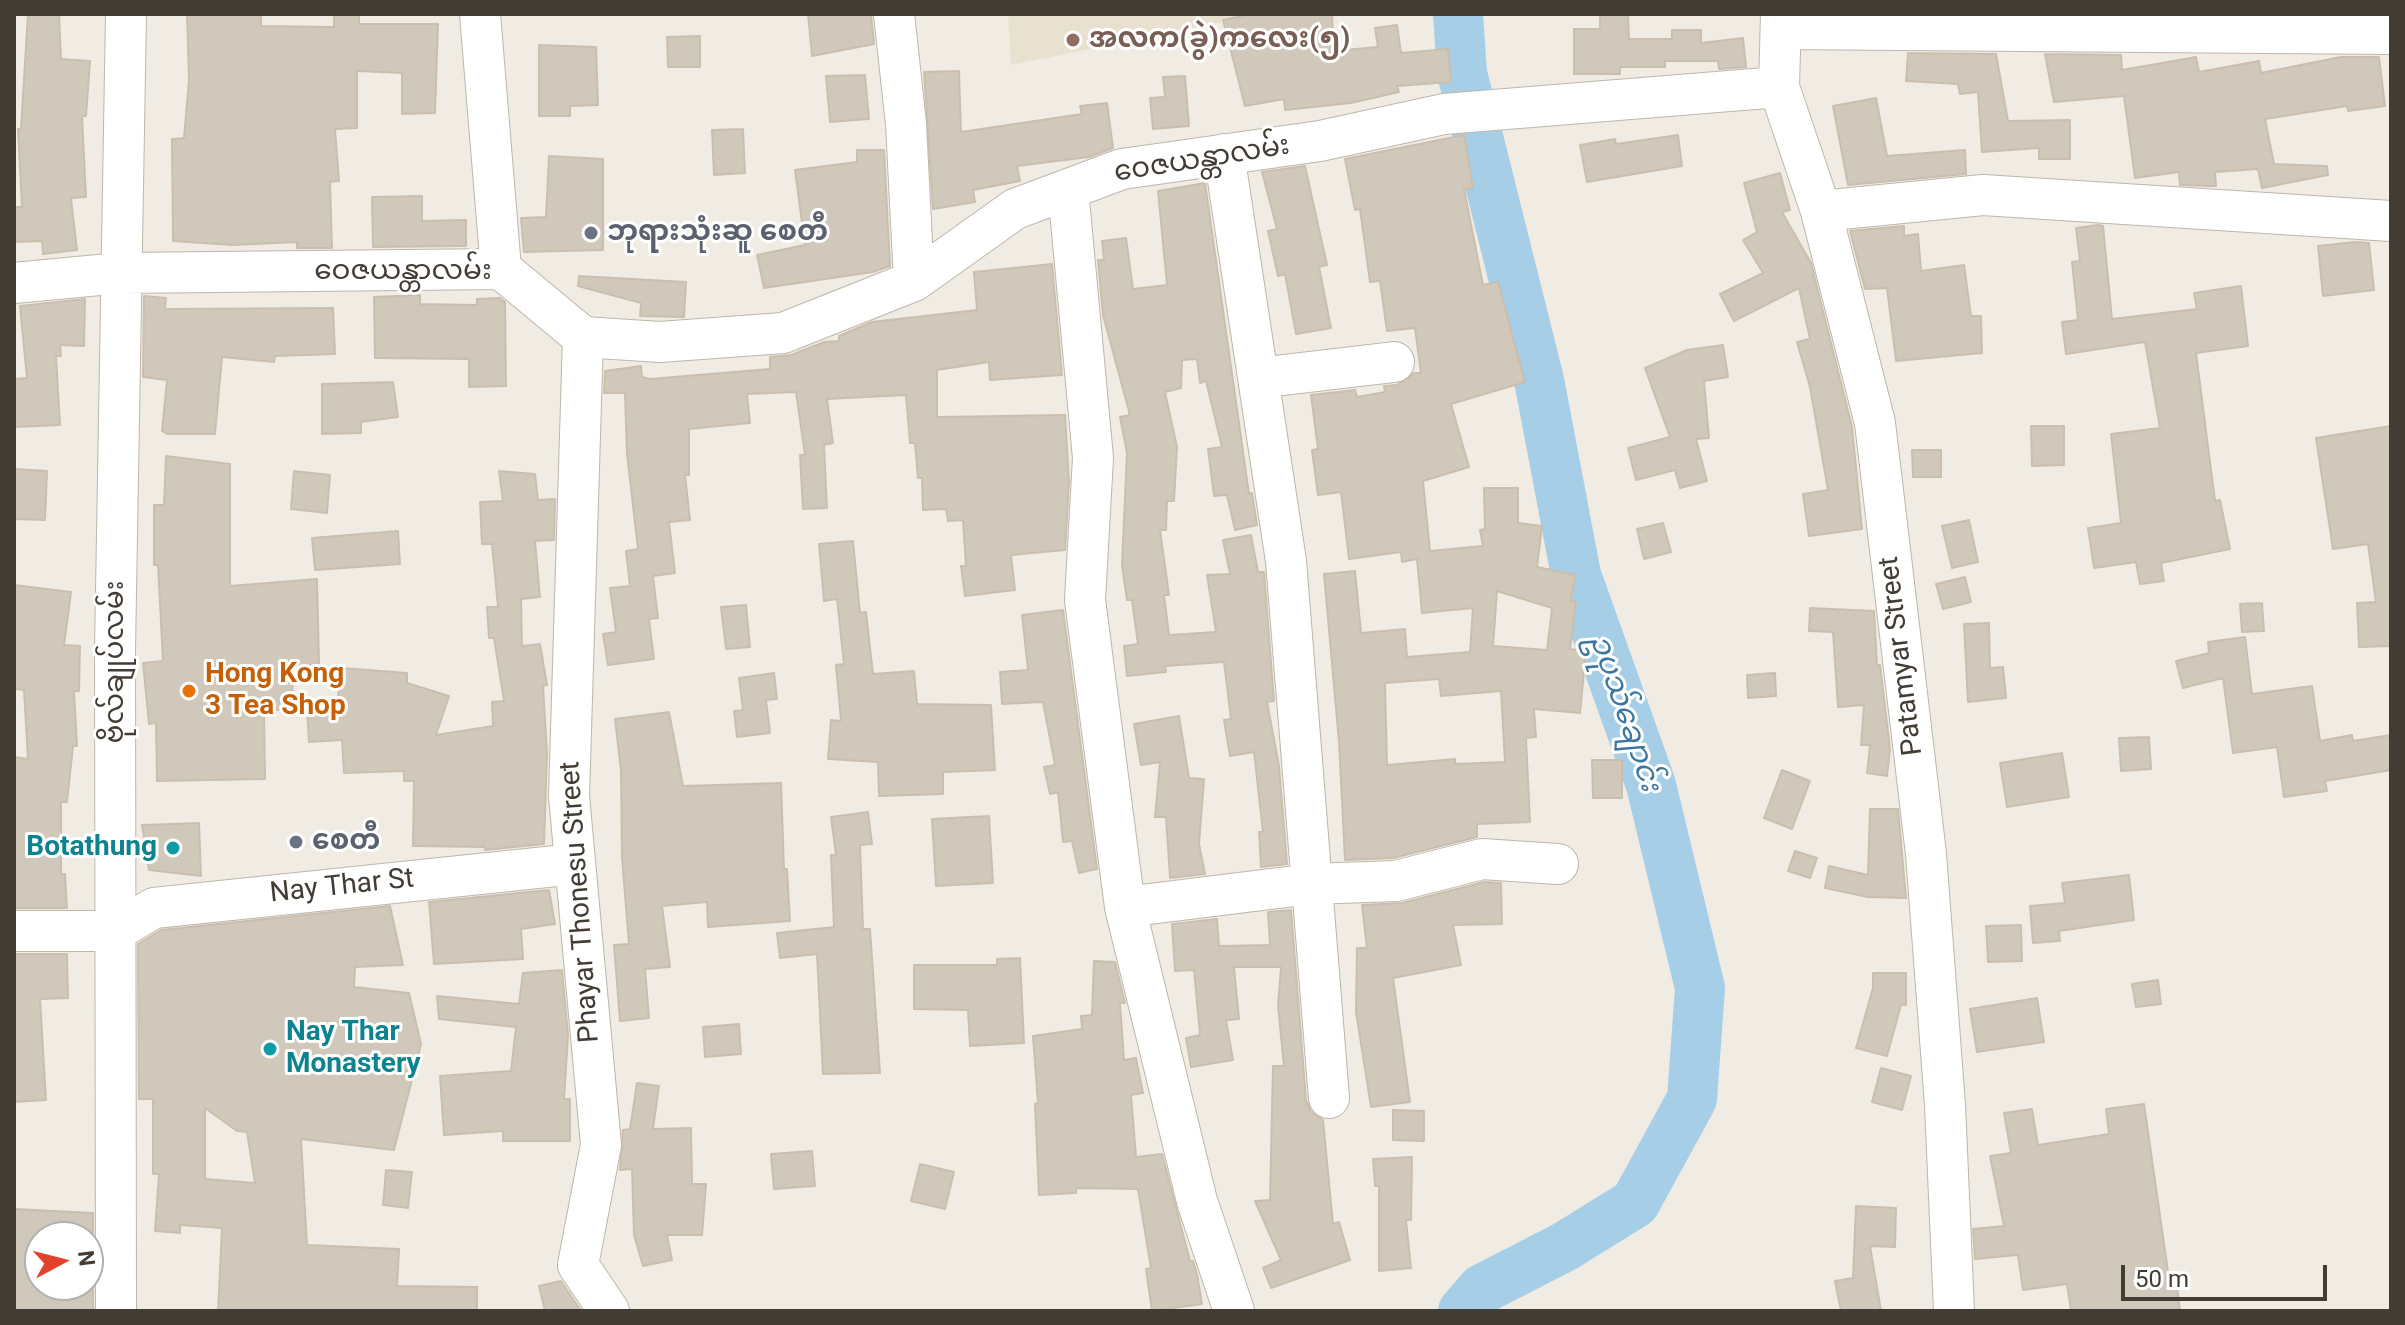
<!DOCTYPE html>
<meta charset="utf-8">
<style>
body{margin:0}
#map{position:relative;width:2405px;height:1325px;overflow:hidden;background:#f0ece4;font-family:Roboto,sans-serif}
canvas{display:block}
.frame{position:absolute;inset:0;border:16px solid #423c35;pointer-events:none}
.north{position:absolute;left:24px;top:1221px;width:80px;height:80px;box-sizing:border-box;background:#fff;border:2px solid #b3b1ae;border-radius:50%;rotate:83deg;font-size:22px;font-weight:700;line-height:32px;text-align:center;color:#423c35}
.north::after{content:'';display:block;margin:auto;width:28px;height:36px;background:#e2422a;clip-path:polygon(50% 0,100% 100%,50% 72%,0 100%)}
.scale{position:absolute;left:2121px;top:1265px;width:206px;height:36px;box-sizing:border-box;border:4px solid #423c35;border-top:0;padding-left:10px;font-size:24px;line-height:28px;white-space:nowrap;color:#423c35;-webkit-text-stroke:6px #fff;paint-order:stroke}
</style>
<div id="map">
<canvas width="2405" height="1325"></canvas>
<div class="frame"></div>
<div class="north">N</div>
<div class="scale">50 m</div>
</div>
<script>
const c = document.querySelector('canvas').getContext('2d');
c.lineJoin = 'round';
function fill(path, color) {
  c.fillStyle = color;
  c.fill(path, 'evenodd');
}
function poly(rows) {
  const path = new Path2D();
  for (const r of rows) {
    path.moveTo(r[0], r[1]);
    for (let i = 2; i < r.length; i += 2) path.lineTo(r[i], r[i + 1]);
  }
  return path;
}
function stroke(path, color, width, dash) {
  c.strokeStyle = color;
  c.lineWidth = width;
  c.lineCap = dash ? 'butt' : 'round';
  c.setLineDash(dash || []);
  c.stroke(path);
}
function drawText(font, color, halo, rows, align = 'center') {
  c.font = font + ' Roboto,"Noto Sans Myanmar",sans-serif';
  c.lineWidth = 6;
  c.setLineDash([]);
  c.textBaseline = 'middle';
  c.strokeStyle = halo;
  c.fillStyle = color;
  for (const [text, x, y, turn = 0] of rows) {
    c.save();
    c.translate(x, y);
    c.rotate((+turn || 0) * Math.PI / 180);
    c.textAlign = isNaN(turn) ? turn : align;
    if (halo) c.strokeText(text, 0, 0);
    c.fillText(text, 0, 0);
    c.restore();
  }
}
fill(poly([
 [1008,14,1261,14,1011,65]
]), '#e8e1d0');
stroke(poly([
 [1458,14,1462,73,1539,380,1576,575,1651,785,1700,988,1692,1099,1635,1203,1564,1247,1482,1289,1463,1311]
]), '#a6cee7', 50);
const building = poly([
 [28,14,59,14,61,59,90,61,86,116,82,116,86,197,71,198,77,250,43,254,42,241,14,242,14,207,22,207,18,129,21,129,28,14],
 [187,14,261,14,261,26,334,27,334,14,359,14,359,24,438,24,435,113,402,114,402,73,357,71,357,128,335,129,339,181,330,182,332,248,297,248,297,242,233,245,173,241,172,139,184,138,189,80,187,14],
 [808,14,871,14,874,44,812,56,808,14],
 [1252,14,1332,14,1334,51,1378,47,1375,28,1397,25,1401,53,1448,49,1451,82,1397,86,1399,92,1351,103,1285,110,1284,99,1245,106,1223,20,1252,14],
 [1600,14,1628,14,1629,39,1672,39,1672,30,1701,30,1701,43,1743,38,1746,67,1719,69,1718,61,1665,61,1665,67,1620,67,1620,74,1574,74,1574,29,1600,29,1600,14],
 [700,36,700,67,668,67,667,37,700,36],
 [539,45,596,47,598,105,570,106,570,116,539,116,539,45],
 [1908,53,1996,54,2008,121,2070,120,2070,159,2039,159,2039,148,1982,152,1978,92,1960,94,1958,84,1906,81,1908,53],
 [2045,54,2121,55,2122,70,2196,57,2199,72,2259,61,2261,73,2341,57,2379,57,2385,106,2348,111,2347,106,2265,119,2274,164,2327,166,2328,175,2262,188,2258,169,2215,172,2216,186,2210,186,2180,185,2179,172,2135,178,2124,96,2054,102,2045,54],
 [959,71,961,132,1082,114,1080,106,1107,103,1113,148,1089,157,1017,166,1020,181,973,190,975,202,933,209,924,72,959,71],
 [865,75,869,119,830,122,826,76,865,75],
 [1185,76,1189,126,1153,129,1150,98,1165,97,1163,77,1185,76],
 [1876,98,1887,156,1965,150,1966,174,1848,185,1833,106,1876,98],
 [743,129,745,173,714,175,712,130,743,129],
 [1464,135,1473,188,1464,189,1483,285,1498,282,1525,382,1451,404,1469,467,1423,481,1430,551,1483,546,1480,530,1485,529,1484,488,1518,488,1518,523,1542,526,1537,567,1576,575,1570,601,1576,601,1570,649,1586,651,1580,713,1534,709,1536,737,1526,738,1530,822,1477,824,1477,837,1393,858,1345,860,1339,742,1324,574,1355,571,1361,633,1405,629,1407,657,1470,652,1473,608,1422,613,1417,559,1402,562,1401,552,1349,559,1341,492,1318,495,1312,450,1318,449,1311,395,1355,390,1357,397,1385,392,1384,386,1397,385,1414,373,1421,373,1415,328,1387,331,1380,281,1370,282,1360,209,1355,210,1345,159,1464,135],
 [1497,591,1552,608,1547,650,1493,646,1497,591],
 [1439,679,1441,696,1501,691,1505,762,1455,764,1455,759,1387,765,1385,683,1439,679],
 [1678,135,1682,166,1587,182,1580,145,1615,139,1616,144,1678,135],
 [857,150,884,150,890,266,873,272,764,288,757,255,805,245,795,170,857,162,857,150],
 [549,156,603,159,603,250,524,252,521,218,546,217,549,156],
 [1305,166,1327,265,1319,267,1331,328,1296,334,1285,274,1278,276,1268,231,1277,229,1262,172,1305,166],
 [1780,173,1790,210,1782,212,1811,263,1852,427,1862,529,1809,536,1803,494,1828,490,1810,387,1797,342,1810,339,1799,288,1734,321,1720,294,1763,273,1743,240,1757,232,1744,183,1780,173],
 [1205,183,1249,494,1252,493,1257,525,1235,530,1227,495,1214,496,1208,449,1222,447,1206,381,1200,383,1197,359,1182,360,1181,388,1165,392,1177,447,1174,501,1167,501,1166,530,1160,530,1169,595,1164,595,1169,635,1216,632,1207,575,1230,574,1223,540,1251,535,1258,572,1264,572,1274,701,1267,702,1279,766,1287,864,1261,867,1259,832,1263,832,1254,752,1230,756,1224,720,1231,719,1224,662,1165,666,1166,672,1127,676,1124,646,1138,644,1132,600,1127,600,1122,565,1127,453,1120,417,1130,415,1103,315,1098,260,1104,260,1102,241,1126,238,1133,289,1167,285,1158,191,1205,183],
 [422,196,422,221,466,220,466,246,373,247,372,197,422,196],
 [2098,225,2103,226,2112,319,2197,309,2194,293,2241,286,2248,346,2196,353,2215,501,2220,500,2230,549,2161,563,2164,581,2140,584,2136,562,2094,568,2088,528,2121,523,2111,434,2160,428,2145,342,2066,354,2062,322,2078,320,2072,262,2080,261,2076,228,2098,225],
 [1904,226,1904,236,1918,234,1921,271,1964,265,1971,316,1981,316,1982,353,1896,361,1887,288,1865,289,1850,231,1904,226],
 [2355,242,2369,243,2374,290,2323,296,2318,246,2355,242],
 [1052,264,1062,375,990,380,989,362,937,370,937,417,1065,415,1069,481,1065,550,1011,555,1015,590,965,596,961,566,966,566,963,520,948,521,946,509,923,510,922,478,918,478,915,443,910,443,906,395,827,399,833,443,824,445,827,508,803,509,800,455,805,455,796,392,747,394,750,423,689,429,689,475,685,475,690,520,669,522,675,573,653,576,658,618,649,619,654,659,608,665,603,634,616,632,610,588,630,586,626,551,638,549,627,454,625,393,604,393,605,371,641,366,642,377,650,379,770,369,770,357,791,355,824,342,839,341,839,336,872,322,977,310,974,272,1052,264],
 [579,276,686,282,684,317,640,316,641,303,578,286,579,276],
 [420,295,420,304,477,305,477,299,500,298,505,302,506,386,469,387,469,359,375,358,374,297,420,295],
 [144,296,166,298,165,309,333,308,335,354,275,356,274,362,222,357,215,434,167,434,162,431,167,380,143,377,144,296],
 [85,299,84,346,60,345,61,356,56,356,60,425,15,427,14,379,27,378,20,306,85,299],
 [1723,345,1728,377,1704,381,1709,438,1696,439,1707,481,1680,488,1675,470,1636,480,1628,448,1670,437,1645,368,1687,350,1723,345],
 [393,382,398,417,361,422,361,433,322,434,322,384,393,382],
 [2031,426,2064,426,2064,465,2032,466,2031,426],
 [2391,426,2391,646,2359,647,2357,603,2376,602,2368,544,2333,549,2316,438,2391,426],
 [1912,450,1941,450,1941,477,1913,477,1912,450],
 [166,456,230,464,230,586,317,579,319,664,293,667,292,710,264,710,265,779,157,781,156,723,149,724,143,663,163,661,158,565,154,565,154,505,164,505,166,456],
 [14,469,47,471,45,520,14,519,14,469],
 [294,471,330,475,327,513,291,509,294,471],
 [499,471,535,474,538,500,555,499,554,540,535,541,540,597,521,599,522,646,540,644,547,685,543,686,547,753,544,844,485,850,485,847,413,846,414,781,404,781,404,771,344,773,342,740,309,742,307,709,337,706,341,668,407,673,407,683,449,696,436,735,493,726,492,702,504,701,494,638,489,638,487,607,498,607,492,544,482,544,480,502,503,501,499,471],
 [1969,520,1978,562,1952,568,1942,526,1969,520],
 [1663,523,1671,552,1644,559,1637,529,1663,523],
 [398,531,400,564,315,570,312,538,398,531],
 [853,541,860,613,866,612,873,674,914,671,917,704,991,705,995,770,943,772,943,794,879,796,878,762,828,759,831,720,841,721,836,665,844,664,837,599,824,601,819,544,853,541],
 [1965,577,1971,602,1943,609,1936,584,1965,577],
 [14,585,71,592,64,645,80,646,79,691,74,691,77,746,73,746,67,802,61,802,61,874,65,874,67,908,14,908,14,757,28,759,24,690,15,689,14,585],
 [2262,603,2264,631,2242,632,2240,604,2262,603],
 [746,605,750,647,726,649,721,607,746,605],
 [1810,608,1874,611,1877,665,1880,665,1890,749,1887,776,1867,773,1870,745,1861,745,1864,705,1838,707,1833,632,1809,631,1810,608],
 [1063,610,1097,869,1079,873,1072,841,1063,842,1058,792,1050,794,1044,767,1055,765,1043,702,1002,704,1000,672,1028,670,1022,615,1063,610],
 [1989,623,1990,668,2003,667,2006,698,1968,702,1964,624,1989,623],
 [2245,637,2252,694,2312,686,2320,741,2352,735,2353,741,2391,735,2391,770,2325,781,2327,791,2284,797,2277,747,2233,753,2223,678,2183,688,2176,661,2209,653,2208,642,2245,637],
 [774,673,777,699,766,700,770,733,737,737,734,711,743,710,739,678,774,673],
 [1775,673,1776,696,1748,698,1747,675,1775,673],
 [669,712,683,786,781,783,784,869,787,869,790,921,708,927,707,902,662,906,670,967,645,969,649,1018,620,1021,614,945,629,944,622,857,621,771,615,719,669,712],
 [1179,716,1189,778,1204,779,1199,844,1205,874,1170,878,1166,817,1155,817,1160,762,1141,765,1134,724,1179,716],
 [2149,737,2151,769,2121,771,2119,738,2149,737],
 [2062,753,2069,797,2007,807,2000,763,2062,753],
 [1592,760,1622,760,1622,798,1593,798,1592,760],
 [1782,770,1810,781,1792,829,1764,818,1782,770],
 [1870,809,1898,809,1906,898,1868,897,1825,888,1829,866,1868,875,1870,809],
 [868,812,872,844,860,845,863,929,870,929,880,1073,823,1074,817,954,780,958,777,933,834,927,831,855,836,855,831,817,868,812],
 [989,816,993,883,936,886,932,819,989,816],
 [199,823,201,876,149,870,142,825,199,823],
 [1795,851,1817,858,1810,878,1788,871,1795,851],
 [2129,875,2134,920,2059,931,2060,941,2033,943,2030,906,2065,903,2062,883,2129,875],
 [1484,882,1501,883,1502,924,1453,925,1461,965,1393,978,1410,1102,1371,1107,1356,1012,1357,948,1367,948,1362,905,1402,903,1484,882],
 [549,890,555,924,521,929,523,959,434,964,429,902,549,890],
 [390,906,403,965,355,967,354,987,409,993,421,1044,394,1150,301,1139,307,1245,399,1249,397,1286,477,1287,477,1311,218,1311,222,1228,180,1225,180,1233,155,1231,159,1174,153,1174,153,1099,139,1099,138,944,161,930,390,906],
 [205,1108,237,1131,247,1132,255,1183,205,1179,205,1108],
 [1291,910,1306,1100,1311,1112,1323,1120,1333,1224,1339,1222,1350,1260,1271,1288,1263,1268,1281,1260,1255,1201,1270,1200,1273,1066,1284,1066,1278,1006,1281,967,1234,967,1239,1019,1226,1020,1233,1060,1191,1067,1186,1038,1200,1035,1194,970,1175,971,1172,924,1217,919,1219,946,1270,945,1268,912,1291,910],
 [2021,925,2022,961,1988,962,1986,926,2021,925],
 [14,954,67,954,68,998,40,999,46,1100,14,1102,14,954],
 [1020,958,1024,1043,970,1046,968,1010,914,1009,914,965,997,965,997,959,1020,958],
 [1094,961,1115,962,1125,1003,1120,1003,1124,1060,1136,1058,1143,1093,1131,1095,1136,1157,1162,1154,1190,1261,1193,1261,1197,1274,1202,1304,1152,1311,1146,1269,1151,1268,1138,1189,1076,1188,1076,1193,1039,1195,1035,1104,1038,1103,1033,1036,1082,1029,1081,1016,1092,1015,1094,961],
 [562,970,568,1035,564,1099,570,1099,570,1141,503,1141,503,1131,444,1135,440,1076,511,1071,516,1027,439,1019,437,996,519,1004,523,973,562,970],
 [1873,973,1906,973,1906,1005,1901,1005,1887,1056,1856,1048,1873,988,1873,973],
 [2158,980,2161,1004,2136,1007,2132,984,2158,980],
 [2037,998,2044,1042,1977,1052,1970,1009,2037,998],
 [739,1024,741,1054,705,1057,703,1027,739,1024],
 [1881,1068,1911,1076,1902,1110,1872,1102,1881,1068],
 [637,1083,659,1086,653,1129,691,1128,692,1184,706,1184,702,1235,667,1235,672,1260,643,1266,634,1235,632,1169,620,1170,623,1130,630,1129,637,1083],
 [2144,1104,2170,1286,2177,1285,2180,1311,2071,1311,2067,1284,2023,1290,2018,1255,1975,1259,1973,1229,2004,1226,1990,1156,2011,1153,2004,1113,2032,1109,2038,1145,2109,1134,2106,1109,2144,1104],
 [1393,1110,1424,1111,1424,1141,1393,1140,1393,1110],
 [812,1151,815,1186,774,1189,771,1154,812,1151],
 [1412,1157,1411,1220,1406,1220,1411,1268,1379,1271,1379,1186,1375,1186,1373,1159,1412,1157],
 [920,1164,954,1172,945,1209,911,1201,920,1164],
 [386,1170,412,1172,408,1208,383,1205,386,1170],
 [1856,1206,1896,1208,1895,1247,1870,1246,1881,1311,1841,1311,1835,1281,1853,1278,1856,1206],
 [14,1209,93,1213,93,1237,40,1237,40,1285,93,1285,93,1311,14,1311,14,1209],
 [561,1281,581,1311,545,1311,539,1286,561,1281]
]);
fill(building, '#d0c8bb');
stroke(building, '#cabfaf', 2);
const minor = poly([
 [480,14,501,269],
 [894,14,906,124,914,281],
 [1781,14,1779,87,1821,211,1875,423,1926,854,1945,1105,1954,1311],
 [1781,29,2391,34],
 [1224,154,1286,561,1329,1098],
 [1068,189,1093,458,1085,600,1125,907,1197,1201,1234,1311],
 [1821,211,1983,195,2391,221],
 [14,283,120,273,501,269,583,337,660,342,783,333,914,281,1015,209,1122,169,1320,141,1444,114,1779,87],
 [583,337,569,796,601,1145,578,1265,609,1311],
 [1258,378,1394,362],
 [1125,907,1311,884,1396,881,1482,859,1558,864],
 [14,931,115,931,154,908,575,864],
 [116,1311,115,650,126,14]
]);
stroke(minor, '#bdb7ab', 42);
stroke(minor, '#fff', 40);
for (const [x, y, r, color] of [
 [1073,40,8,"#8d6e63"],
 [591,233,8,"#6b7280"],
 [189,691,8,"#e8710a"],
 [296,842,8,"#6b7280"],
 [173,848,8,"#0f9aa8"],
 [270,1049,8,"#0f9aa8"]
]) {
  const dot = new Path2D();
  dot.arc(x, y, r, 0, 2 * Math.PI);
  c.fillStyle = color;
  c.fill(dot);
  stroke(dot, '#fff', 3);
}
drawText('bold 28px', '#785e54', '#fff', [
 ["အလက(ခွဲ)ကလေး(၅)",1089,40]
], 'left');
drawText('28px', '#423c35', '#fff', [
 ["ဝေဇယန္တာလမ်း",1202,160,-9],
 ["ဝေဇယန္တာလမ်း",403,272],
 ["Patamyar Street",1902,656,-97],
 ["ဗိုလ်ချုပ်လမ်း",116,662,-90],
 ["Nay Thar St",342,887,-6],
 ["Phayar Thonesu Street",581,902,-94]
]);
drawText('bold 28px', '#5b616d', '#fff', [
 ["ဘုရားသုံးဆူ စေတီ",607,233],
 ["စေတီ",312,842]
], 'left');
drawText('bold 28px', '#c56008', '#fff', [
 ["Hong Kong",205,675],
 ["3 Tea Shop",205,707]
], 'left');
drawText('bold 28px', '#0d838f', '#fff', [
 ["Botathung",157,848],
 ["Nay Thar",286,1033,"left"],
 ["Monastery",286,1065,"left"]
], 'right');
drawText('italic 30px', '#3b77a1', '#fff', [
 ["ဥပုသ်ချောင်း",1624,713,71]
]);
</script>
